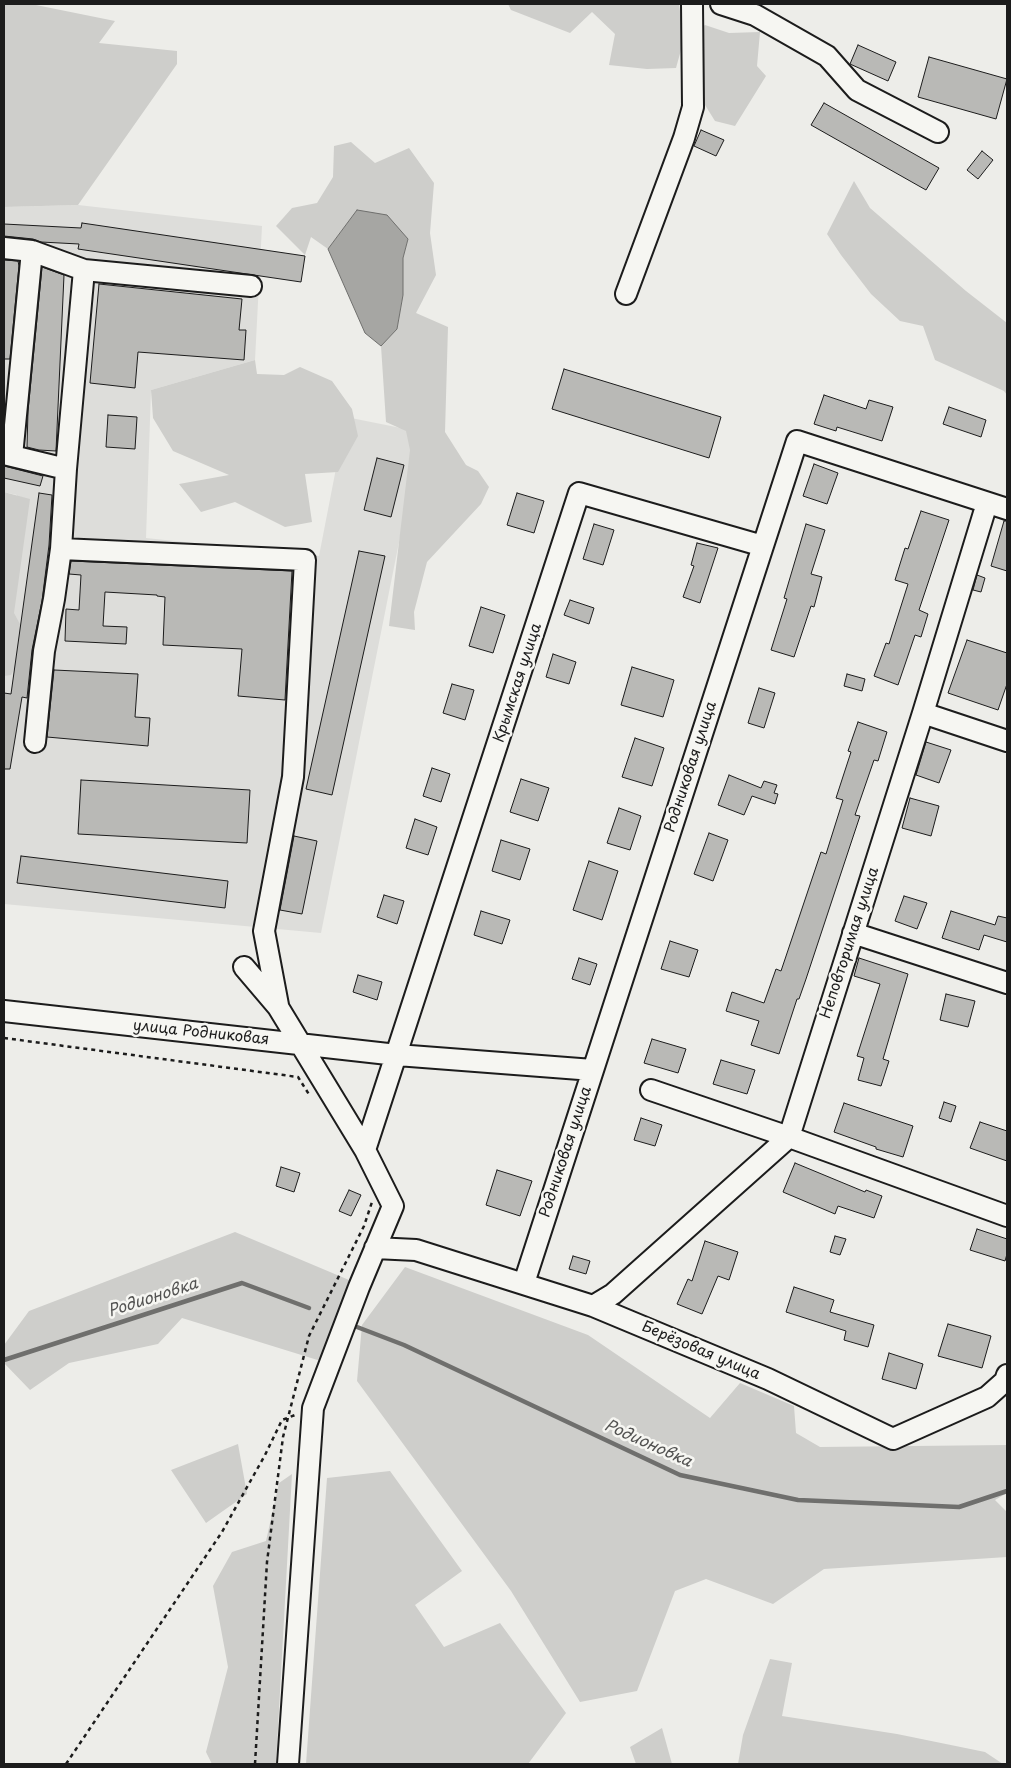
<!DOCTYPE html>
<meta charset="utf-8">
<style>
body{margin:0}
#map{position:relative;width:1011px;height:1768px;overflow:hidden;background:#edede9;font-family:"Playpen Sans",sans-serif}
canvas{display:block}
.frame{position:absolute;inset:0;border:5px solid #1c1c1c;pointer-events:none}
</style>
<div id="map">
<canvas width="1011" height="1768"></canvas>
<div class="frame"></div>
</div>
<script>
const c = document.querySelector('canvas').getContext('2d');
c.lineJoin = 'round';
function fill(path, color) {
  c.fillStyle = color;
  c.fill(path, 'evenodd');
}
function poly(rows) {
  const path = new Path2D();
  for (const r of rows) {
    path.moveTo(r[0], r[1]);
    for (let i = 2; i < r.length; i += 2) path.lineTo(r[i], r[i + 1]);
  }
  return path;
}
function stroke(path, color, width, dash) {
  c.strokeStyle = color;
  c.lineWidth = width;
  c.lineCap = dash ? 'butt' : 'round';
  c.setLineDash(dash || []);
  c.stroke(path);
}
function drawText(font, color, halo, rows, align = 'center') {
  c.font = font + ' "Playpen Sans",sans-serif';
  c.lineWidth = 5;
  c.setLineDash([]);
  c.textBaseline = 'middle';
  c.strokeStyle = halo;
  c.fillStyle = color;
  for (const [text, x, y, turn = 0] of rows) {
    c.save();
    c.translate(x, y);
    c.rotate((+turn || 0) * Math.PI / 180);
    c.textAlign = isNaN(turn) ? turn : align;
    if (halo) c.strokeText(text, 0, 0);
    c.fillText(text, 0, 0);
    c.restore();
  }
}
fill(poly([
 [78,205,262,226,255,360,151,390,146,538,319,556,346,417,421,432,321,933,4,904,4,585,17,495,4,492,4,207]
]), '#ddddda');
fill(poly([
 [4,4,31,4,115,21,99,43,177,51,177,64,78,205,4,207],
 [508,4,679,4,684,39,676,68,647,69,609,65,615,34,592,12,570,33,511,10],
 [705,25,729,33,760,32,757,66,766,76,735,126,715,121,705,105,700,29],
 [351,142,375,163,409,148,434,183,430,233,436,275,416,313,448,327,445,432,466,465,478,471,489,487,481,504,427,562,414,612,415,630,389,626,410,450,406,431,386,422,381,346,397,329,403,295,403,258,408,239,356,212,328,249,311,237,305,255,276,226,292,208,317,203,333,177,334,146],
 [854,181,870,208,966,291,1007,323,1007,395,1004,391,935,360,923,326,900,321,871,294,841,255,827,234],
 [255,360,257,374,284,375,300,367,332,381,352,409,358,436,338,472,305,474,312,522,285,527,235,502,201,512,179,484,229,475,173,451,153,418,151,390],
 [4,492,30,499,14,613,29,641,11,675,4,676],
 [235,1232,349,1280,324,1362,182,1318,158,1344,69,1363,30,1390,4,1363,4,1345,29,1311],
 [405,1267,588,1335,710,1418,740,1383,794,1406,796,1433,820,1447,1007,1445,1007,1493,995,1500,1007,1512,1007,1557,824,1569,773,1604,706,1579,675,1591,637,1691,580,1702,511,1591,357,1381,362,1325],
 [238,1444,247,1494,206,1523,171,1470],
 [390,1471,462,1571,415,1605,444,1647,500,1623,566,1713,528,1764,306,1764,327,1478],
 [292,1474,276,1764,212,1764,206,1752,228,1667,213,1586,232,1552,266,1541,279,1483],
 [770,1659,792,1663,782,1716,897,1734,985,1752,1003,1764,738,1764,743,1735],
 [662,1728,672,1764,636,1764,630,1747]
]), '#cececb');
const water = poly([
 [357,210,387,215,408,239,403,258,403,295,397,329,381,346,365,333,328,249,357,210]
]);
fill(water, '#a6a6a3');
stroke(water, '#6f6f6d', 1);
stroke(poly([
 [357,1327,404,1345,680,1475,798,1500,959,1507,1007,1491],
 [4,1360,242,1283,309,1308]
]), '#6f6f6d', 4.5);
const building = poly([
 [858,45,896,62,888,81,850,64,858,45],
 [929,57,1007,79,996,119,918,97,929,57],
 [824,103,939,168,926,190,811,125,824,103],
 [701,130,724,140,716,156,694,146,701,130],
 [982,151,993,160,978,179,967,170,982,151],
 [82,223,305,256,301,282,78,249,79,244,41,242,33,239,4,236,4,224,81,228,82,223],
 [4,260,18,261,19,266,10,359,4,359,4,260],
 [42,267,64,275,56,451,39,450,27,447,28,411,42,267],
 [99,284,242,299,239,330,246,330,244,360,138,352,135,388,90,383,99,284],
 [564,369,721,417,709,458,552,409,564,369],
 [824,395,866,409,869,400,893,407,882,441,837,427,836,431,814,424,824,395],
 [949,407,986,420,981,437,943,424,949,407],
 [108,415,137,417,135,449,106,447,108,415],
 [377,458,404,465,391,517,364,510,377,458],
 [814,464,838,473,827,504,803,496,814,464],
 [4,466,43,476,40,486,4,478,4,466],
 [39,493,52,495,49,545,42,601,32,650,27,698,22,697,10,769,4,769,4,693,11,694,39,493],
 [517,493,544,501,534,533,507,525,517,493],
 [921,511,949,520,919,610,928,614,921,637,915,635,898,685,874,676,886,643,889,644,908,584,895,580,905,548,908,549,921,511],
 [1004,521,1007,521,1007,571,991,566,1004,521],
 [594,524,614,530,603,565,583,559,594,524],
 [806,524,825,530,811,574,822,577,814,607,811,606,794,657,771,650,787,599,784,598,806,524],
 [697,543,718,548,700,603,683,597,694,566,691,565,697,543],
 [359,551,385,556,332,795,306,789,359,551],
 [71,561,292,571,285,700,238,696,242,649,163,645,165,597,157,596,157,595,105,592,103,626,127,627,126,644,65,641,66,609,79,610,81,575,69,574,71,561],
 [977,575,985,578,981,592,973,590,977,575],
 [570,600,594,608,589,624,564,615,570,600],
 [481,607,505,615,493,653,469,646,481,607],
 [967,640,1007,653,1007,684,998,710,948,693,967,640],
 [553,654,576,662,569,684,546,677,553,654],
 [632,667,674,680,663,717,621,705,632,667],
 [54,670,138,674,135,717,150,718,148,746,47,737,54,670],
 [847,674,865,679,862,691,844,686,847,674],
 [452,684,474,690,465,720,443,713,452,684],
 [759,688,775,693,764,728,748,723,759,688],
 [858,722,887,732,878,761,874,760,855,815,860,816,851,843,806,979,799,999,797,999,779,1054,751,1045,759,1021,726,1011,732,992,764,1003,776,969,781,971,821,852,826,854,843,800,836,798,851,752,848,751,858,722],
 [635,738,664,748,652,786,622,777,635,738],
 [926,742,951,750,939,783,916,775,926,742],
 [432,768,450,774,441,802,423,796,432,768],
 [729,775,761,788,764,781,777,785,774,793,778,794,775,804,752,796,744,815,718,805,729,775],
 [521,779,549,788,538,821,510,812,521,779],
 [81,780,250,790,247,843,78,834,81,780],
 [910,798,939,806,931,836,902,828,910,798],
 [619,808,641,816,630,850,607,843,619,808],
 [415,819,437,827,428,855,406,848,415,819],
 [709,833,728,840,713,881,694,874,709,833],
 [294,836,317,841,302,914,280,910,294,836],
 [501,840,530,849,520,880,492,871,501,840],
 [21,856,228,881,225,908,17,883,21,856],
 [589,861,618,871,602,920,573,910,589,861],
 [384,895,404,901,397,924,377,917,384,895],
 [904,896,927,903,917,929,895,921,904,896],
 [481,911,510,920,502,944,474,935,481,911],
 [951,911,995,925,998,916,1007,918,1007,942,984,935,979,950,942,938,951,911],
 [670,941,698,950,689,977,661,969,670,941],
 [579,958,597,964,590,985,572,979,579,958],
 [859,958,908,974,883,1059,889,1061,881,1086,858,1080,864,1058,857,1056,880,984,854,976,859,958],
 [358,975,382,982,377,1000,353,992,358,975],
 [946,994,975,1001,968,1027,940,1020,946,994],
 [652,1039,686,1049,678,1073,644,1063,652,1039],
 [721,1060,755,1070,747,1094,713,1084,721,1060],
 [944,1102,956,1106,951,1122,939,1118,944,1102],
 [844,1103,913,1126,903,1157,876,1149,876,1147,834,1132,844,1103],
 [641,1118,662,1125,655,1146,634,1140,641,1118],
 [980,1122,1007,1131,1007,1161,970,1148,980,1122],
 [795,1163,865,1192,866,1190,882,1196,874,1218,838,1206,835,1214,783,1192,795,1163],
 [281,1167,300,1173,294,1192,276,1186,281,1167],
 [497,1170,532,1181,520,1216,486,1205,497,1170],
 [349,1190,361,1195,351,1216,339,1211,349,1190],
 [977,1229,1007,1239,1007,1254,1005,1261,970,1250,977,1229],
 [835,1236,846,1239,840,1255,830,1252,835,1236],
 [705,1241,738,1252,729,1280,718,1276,702,1314,677,1304,688,1279,692,1281,705,1241],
 [573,1256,590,1261,586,1274,569,1269,573,1256],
 [794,1287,834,1300,830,1312,874,1325,868,1347,844,1340,846,1331,786,1312,794,1287],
 [948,1324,991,1336,982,1368,938,1356,948,1324],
 [889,1353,923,1364,916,1389,882,1379,889,1353]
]);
fill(building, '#b9b9b6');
stroke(building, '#1c1c1c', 1);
const minor = poly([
 [721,4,755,15,827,56,857,90,938,132],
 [4,248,32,251,12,456],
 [32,251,84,270,66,469],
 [84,270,251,286],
 [626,294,684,138,693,107,692,4],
 [4,454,66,469,61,549,54,599,44,651,35,742],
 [61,549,305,560,293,777,264,931,278,1005],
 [923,713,1007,741],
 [853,933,1007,983],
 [244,967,278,1007,365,1150,393,1206,359,1287,313,1408,288,1764],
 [4,1011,397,1055,593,1070],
 [651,1090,789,1137,1007,1216],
 [365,1150,579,493,763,546],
 [375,1248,416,1250,593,1306,768,1379,893,1439,987,1397,1005,1381,1007,1375],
 [524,1283,797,441,1007,509],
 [593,1306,613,1294,789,1137,923,713,987,503]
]);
stroke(minor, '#1c1c1c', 24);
stroke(poly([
 [4,1038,298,1077,310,1096],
 [66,1764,222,1532,265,1455,282,1420,295,1415],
 [255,1764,267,1562,283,1437,309,1336,364,1226,372,1202]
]), '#1c1c1c', 2.5, [4, 4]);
stroke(minor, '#f6f6f2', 20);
drawText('15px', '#1c1c1c', '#f6f6f2', [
 ["Крымская улица",518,683,-72],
 ["Родниковая улица",691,767,-72],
 ["Неповторимая улица",850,943,-72],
 ["улица Родниковая",201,1033,6],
 ["Родниковая улица",566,1152,-72],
 ["Берёзовая улица",701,1351,23]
]);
drawText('italic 16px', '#535352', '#f6f6f2', [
 ["Родионовка",153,1298,-18],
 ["Родионовка",648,1444,24]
]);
</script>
